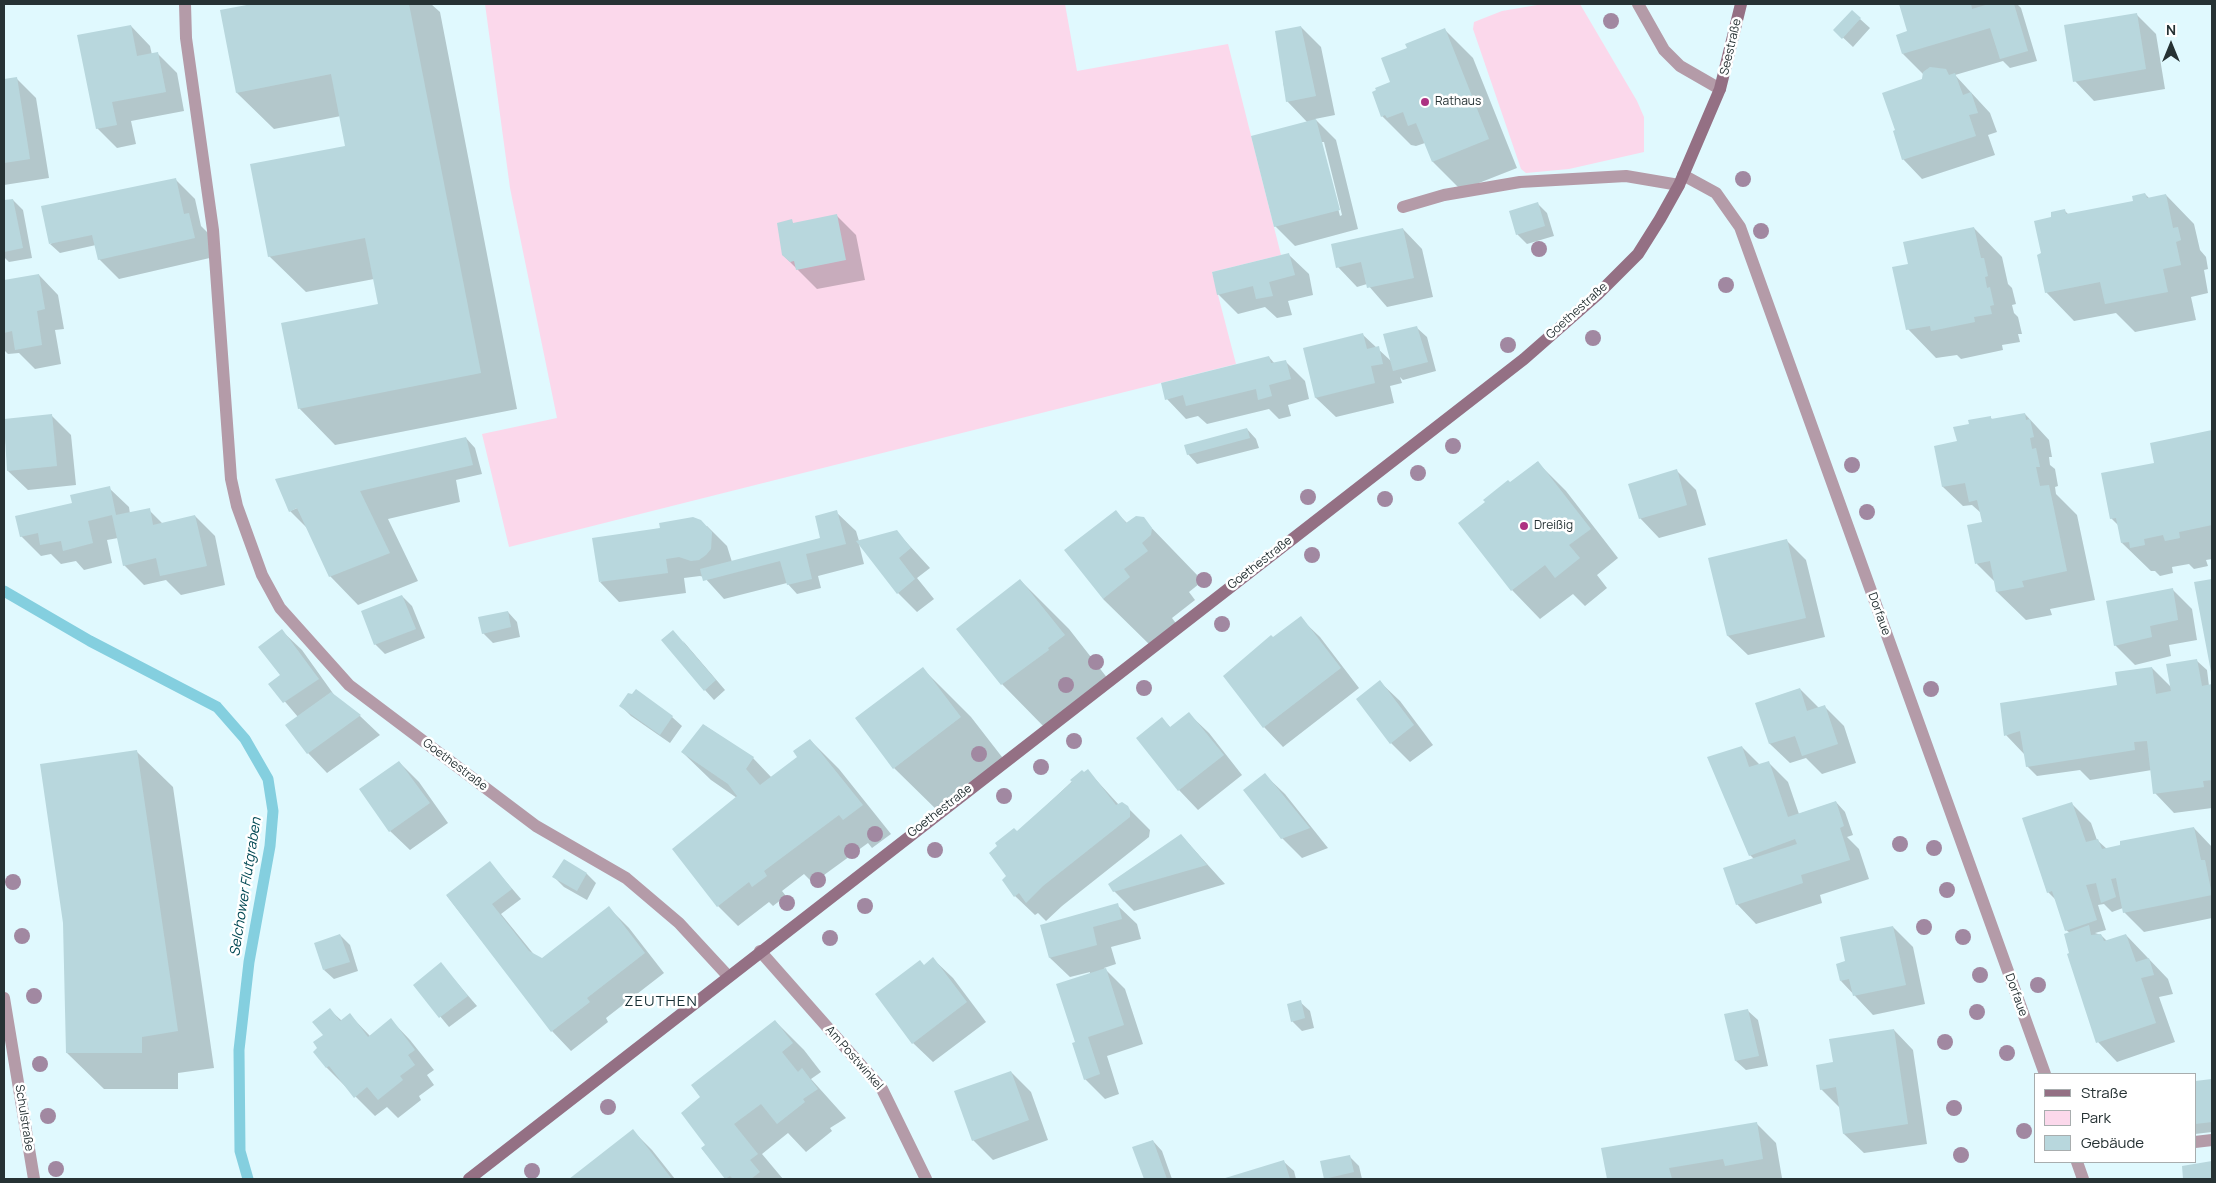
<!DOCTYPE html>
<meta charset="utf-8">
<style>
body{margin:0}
#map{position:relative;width:2216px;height:1183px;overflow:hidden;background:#e0f9fe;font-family:Manrope,sans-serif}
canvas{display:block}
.frame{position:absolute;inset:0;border:5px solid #263234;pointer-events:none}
.legend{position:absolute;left:2034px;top:1073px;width:162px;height:90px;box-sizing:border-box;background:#fff;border:1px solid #a8adae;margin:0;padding:6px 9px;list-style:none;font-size:15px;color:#263234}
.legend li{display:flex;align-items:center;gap:10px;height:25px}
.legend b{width:25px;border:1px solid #a8adae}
.north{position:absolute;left:2146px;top:20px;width:50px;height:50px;-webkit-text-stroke:4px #fff;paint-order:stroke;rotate:0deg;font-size:14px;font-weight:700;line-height:20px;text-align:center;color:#263234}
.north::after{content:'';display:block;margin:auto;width:18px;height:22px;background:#263234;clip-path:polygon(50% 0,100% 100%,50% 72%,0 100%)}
</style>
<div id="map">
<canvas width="2216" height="1183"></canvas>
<div class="frame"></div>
<ul class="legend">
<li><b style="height:6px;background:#947084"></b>Straße</li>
<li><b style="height:14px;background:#fbd8eb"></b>Park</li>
<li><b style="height:14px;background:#b8d7dd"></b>Gebäude</li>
</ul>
<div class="north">N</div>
</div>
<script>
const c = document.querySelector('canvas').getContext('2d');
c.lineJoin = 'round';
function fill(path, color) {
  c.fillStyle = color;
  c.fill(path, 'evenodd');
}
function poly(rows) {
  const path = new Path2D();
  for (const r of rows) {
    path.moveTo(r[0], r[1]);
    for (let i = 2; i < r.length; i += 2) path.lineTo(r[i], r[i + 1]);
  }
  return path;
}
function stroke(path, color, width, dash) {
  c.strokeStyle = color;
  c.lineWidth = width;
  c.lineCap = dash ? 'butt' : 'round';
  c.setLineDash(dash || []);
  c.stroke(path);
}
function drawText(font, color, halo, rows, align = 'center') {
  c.font = font + ' Manrope,sans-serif';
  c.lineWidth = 5;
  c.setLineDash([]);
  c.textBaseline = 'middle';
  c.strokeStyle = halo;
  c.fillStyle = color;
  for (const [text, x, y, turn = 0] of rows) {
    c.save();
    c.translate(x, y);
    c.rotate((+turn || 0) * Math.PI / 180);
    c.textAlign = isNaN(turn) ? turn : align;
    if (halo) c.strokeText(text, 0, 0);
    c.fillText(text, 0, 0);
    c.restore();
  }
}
fill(poly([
 [485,4,1065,4,1077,71,1228,44,1281,255,1212,272,1236,364,509,547,482,434,557,418,510,188],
 [1543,4,1580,4,1637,101,1644,117,1644,152,1569,169,1526,173,1521,169,1473,29,1474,22,1502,11]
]), '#fbd8eb');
fill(poly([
 [258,4,431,4,440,12,517,409,335,445,299,408,379,305,374,279,306,292,269,256,347,147,341,116,274,129,237,93,221,11],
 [1900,4,2017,4,2021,8,2037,61,2010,68,2003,61,1955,75,1990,113,1997,132,1988,135,1995,155,1922,179,1903,159,1896,130,1924,75,1903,54,1909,32],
 [2136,14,2156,34,2165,89,2094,101,2075,81],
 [1860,19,1870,28,1853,47,1835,30],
 [131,26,150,46,152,55,158,54,177,73,184,111,131,121,136,144,117,148,97,128],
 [1301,27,1321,47,1335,115,1315,119,1336,140,1358,229,1295,246,1275,226,1308,123,1287,101,1283,82,1285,80],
 [1321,142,1324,142,1342,215,1340,216],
 [1445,30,1473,58,1517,168,1461,190,1433,162,1425,143,1416,146,1411,145,1382,116,1391,83],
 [16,78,36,98,49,178,4,185,4,80],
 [175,179,195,199,201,226,209,234,214,257,119,279,99,259,96,245,60,253,50,244],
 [2145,194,2150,199,2166,195,2194,224,2200,250,2206,257,2208,269,2204,270,2208,293,2191,297,2196,320,2135,332,2116,313,2074,321,2046,292,2043,254,2053,218,2064,210,2069,215,2134,202],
 [13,200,23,210,32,258,9,262,4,257,4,202],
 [1537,203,1547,213,1554,236,1527,244,1517,234],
 [837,216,856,235,865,280,817,289,783,255,791,221,794,224],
 [1974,228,2002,257,2008,284,2012,288,2016,304,2012,305,2014,313,2018,317,2022,334,2018,334,2020,342,2002,345,2003,350,1961,359,1957,355,1936,358,1908,329,1909,265],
 [1403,229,1422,249,1433,297,1387,307,1367,284,1357,287,1338,267],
 [1289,255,1309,274,1313,295,1288,301,1292,315,1277,318,1265,307,1238,314,1218,294],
 [39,275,58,295,64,329,55,330,61,364,35,369,19,353,8,354,4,350,4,281],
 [1417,328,1427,337,1436,371,1403,380,1400,377,1402,383,1390,386,1394,403,1336,417,1316,398,1304,349,1362,334,1391,361],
 [1269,357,1275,364,1285,361,1305,381,1309,399,1288,405,1291,416,1279,419,1269,409,1207,424,1198,416,1186,419,1167,399],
 [2025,414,2049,440,2052,457,2049,457,2050,465,2055,469,2058,486,2055,487,2056,494,2077,515,2095,600,2050,609,2052,615,2026,620,1997,592,1995,582,1977,564,1983,523,1981,513,1972,505,1963,506,1943,487,1935,447,1958,442,1970,425,1990,417,1993,420],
 [51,415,71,435,76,485,28,490,8,471,4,420],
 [1247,429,1256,439,1259,448,1197,464,1188,454],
 [2212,431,2212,559,2206,560,2208,566,2194,569,2189,564,2172,567,2173,573,2160,576,2155,571,2151,571,2122,543,2118,525,2111,518,2156,464,2152,444],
 [466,438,475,448,482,474,456,480,460,502,388,519,418,581,358,605,330,576,308,529,290,511],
 [1537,462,1566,491,1618,558,1597,575,1607,588,1585,606,1573,594,1540,619,1512,590,1511,484],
 [1677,471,1696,490,1706,525,1659,538,1640,518],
 [109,488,129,507,130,514,149,510,163,524,195,516,215,536,225,585,181,595,166,580,144,585,124,565,118,538,107,540,112,563,84,570,76,561,61,564,51,554,41,556,21,536,74,504],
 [836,512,856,531,859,541,897,532,930,568,917,578,934,599,917,612,898,593,859,544,864,564,818,576,821,588,797,594,787,583,724,599,704,577,700,576,684,578,686,593,619,602,600,582,707,526,727,546,732,562,822,538],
 [1116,512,1127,523,1143,519,1199,577,1199,584,1189,592,1195,600,1172,618,1178,626,1152,647,1103,599],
 [1786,540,1806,560,1825,637,1748,655,1728,636,1710,559],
 [1020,580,1069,629,1112,684,1050,733,1002,684],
 [2212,580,2212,670,2196,583],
 [2172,589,2192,609,2197,640,2169,645,2171,656,2135,665,2115,645],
 [402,596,412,606,425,638,385,654,375,644],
 [508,612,517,622,520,637,493,643,483,633],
 [1300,618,1320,637,1359,688,1283,747,1264,727,1273,639],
 [282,631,302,650,337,699,360,716,380,735,327,773,308,753,298,717,270,684,281,676],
 [683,641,725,690,714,700,705,690],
 [2197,661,2207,670,2209,686,2212,685,2212,808,2174,813,2155,793,2152,770,2090,780,2080,770,2037,776,2027,766,2025,755,2006,735,2118,686,2152,668,2172,688],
 [923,669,971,717,1009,766,943,816,894,768],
 [1380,682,1400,701,1433,745,1410,762,1391,743],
 [1800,689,1819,708,1824,706,1844,726,1856,763,1822,774,1806,758,1790,763,1770,744,1757,704],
 [621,706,672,717,682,726,670,743,631,716],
 [1189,714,1209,733,1242,775,1198,810,1179,790,1138,738,1162,719,1171,728],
 [704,725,753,758,772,778,799,757,810,740,839,769,891,834,872,848,868,843,813,883,804,874,782,891,786,896,773,906,769,902,738,926,718,906,673,849,737,798,711,780,682,752],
 [1742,747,1760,765,1769,763,1788,782,1799,814,1836,802,1845,812,1853,835,1847,837,1859,849,1869,879,1820,895,1822,903,1756,924,1737,904,1754,859,1750,855],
 [136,751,173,787,214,1068,178,1073,178,1089,104,1089,67,1053],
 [399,762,419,782,448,823,410,850,390,831],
 [1088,771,1119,805,1130,810,1150,830,1149,837,1062,906,1046,921,1038,913,1035,915,1015,896,1008,876,1017,833,1082,772,1084,774],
 [1265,775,1285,794,1328,848,1302,858,1282,838],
 [2072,804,2091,823,2097,840,2107,849,2194,828,2212,847,2212,918,2144,932,2124,912,2123,908,2112,912,2104,904,2098,905,2106,930,2095,933,2101,935,2107,941,2126,935,2168,979,2173,994,2159,997,2175,1042,2117,1062,2098,1042,2070,953,2070,933,2066,930,2057,901,2048,892],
 [1181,835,1225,884,1134,911,1114,891],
 [564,861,587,874,596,883,587,900,564,887,554,877],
 [490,863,521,899,501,914,536,957,542,960,609,908,629,928,664,973,606,1018,608,1022,571,1051,552,1031,447,896],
 [1117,905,1137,924,1141,939,1111,947,1116,964,1104,968,1125,989,1143,1044,1107,1056,1119,1094,1105,1099,1085,1079,1077,1042,1090,972,1070,977,1050,958,1042,926],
 [1893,927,1913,947,1925,1004,1873,1015,1841,981,1847,962],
 [340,935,350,945,358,971,334,979,324,970],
 [933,959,953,978,986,1022,933,1062,913,1043,924,966],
 [441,964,477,1006,449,1027,414,985],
 [1300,1002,1310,1011,1314,1028,1302,1031,1292,1021],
 [330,1010,342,1021,350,1015,370,1036,391,1020,410,1040,434,1070,427,1075,434,1085,419,1096,421,1100,398,1118,387,1107,375,1116,327,1068,314,1052,319,1048,324,1035],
 [1748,1011,1758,1020,1768,1066,1746,1070,1736,1061],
 [775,1021,804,1050,821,1072,811,1079,846,1118,830,1128,832,1131,806,1152,788,1133,762,1154,783,1179,727,1179,702,1149,706,1145,702,1097],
 [1894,1030,1913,1050,1927,1144,1864,1153,1844,1134,1841,1109,1821,1089,1834,1063],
 [1011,1072,1031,1092,1048,1140,993,1160,973,1140],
 [2212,1081,2212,1132,2195,1134,2195,1083],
 [1757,1124,1776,1143,1782,1178,1608,1179,1602,1149],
 [633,1131,652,1150,675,1179,571,1179],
 [1153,1141,1162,1151,1172,1179,1145,1179,1134,1148],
 [1349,1156,1359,1166,1362,1179,1325,1178],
 [1284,1162,1294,1171,1296,1179,1224,1179]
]), '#0003');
stroke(poly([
 [4,591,90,641,217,707,245,739,268,779,273,811,270,846,249,962,239,1050,240,1151,248,1179]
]), '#84cfdf', 11);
fill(poly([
 [252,4,409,4,481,373,298,409,281,323,378,304,365,238,268,257,250,164,345,146,331,74,236,93,220,10],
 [1899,4,1971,4,1972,9,1989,4,2014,4,2028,51,2000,59,1990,28,1902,54,1896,35,1907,31],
 [1852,10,1861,18,1842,39,1833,30],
 [2137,13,2146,69,2073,82,2064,25],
 [131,25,137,56,158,52,166,92,112,102,117,125,96,129,77,35],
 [1301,26,1316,96,1286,102,1275,31],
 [1445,28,1489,139,1432,162,1416,123,1408,126,1403,112,1387,118,1385,115,1381,117,1372,92,1376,90,1375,88,1390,82,1381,58,1407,48,1405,44],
 [1930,67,1946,69,1949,75,1955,73,1963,95,1971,92,1978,113,1969,115,1976,136,1902,160,1893,131,1895,130,1882,93,1922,79,1923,72],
 [17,77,30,159,4,163,4,79],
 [1316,119,1340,210,1274,227,1251,136],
 [176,178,184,214,189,213,195,238,98,260,92,235,49,244,41,206],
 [2145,193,2147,198,2166,194,2173,228,2178,227,2181,240,2176,242,2181,265,2163,269,2168,292,2105,304,2100,282,2045,293,2037,255,2041,253,2034,221,2051,217,2051,212,2065,209,2066,214,2133,201,2132,196],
 [13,199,23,248,4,252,4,200],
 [1538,202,1545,226,1516,235,1509,211],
 [837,214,846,260,796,270,794,261,790,262,782,255,777,223,792,219,793,223],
 [1974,227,1981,258,1984,258,1988,276,1985,277,1987,288,1990,287,1994,305,1990,306,1992,314,1974,317,1975,322,1931,331,1930,326,1906,330,1892,267,1908,264,1903,242],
 [1403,228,1414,278,1367,288,1361,262,1336,268,1331,244],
 [1289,253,1295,275,1269,282,1273,296,1256,299,1253,286,1217,295,1212,272],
 [39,274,45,309,37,311,42,345,15,350,12,331,4,333,4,280],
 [1417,326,1428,362,1393,371,1383,334],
 [1363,333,1367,349,1379,346,1383,364,1371,366,1375,383,1315,398,1303,348],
 [1269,356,1271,363,1286,360,1291,379,1269,385,1272,396,1258,400,1256,389,1186,406,1183,395,1165,400,1161,383],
 [2025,413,2026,420,2030,419,2034,437,2030,438,2032,449,2036,448,2040,467,2036,467,2040,486,2049,485,2067,571,2022,581,2024,587,1996,592,1990,561,1975,564,1967,525,1982,522,1977,500,1969,502,1965,483,1942,487,1934,446,1957,441,1953,427,1969,424,1968,420,1991,416,1991,419],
 [52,414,57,466,7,471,4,419],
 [1247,428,1250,438,1187,455,1184,445],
 [2212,430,2212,525,2179,532,2180,538,2165,541,2163,535,2144,539,2145,545,2130,548,2129,542,2121,543,2116,518,2110,519,2101,473,2154,463,2150,443],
 [466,437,473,465,360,491,390,553,329,577,297,508,289,512,275,479],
 [1538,461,1591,529,1569,545,1580,558,1555,578,1545,565,1511,591,1458,523,1485,502,1483,500,1508,480,1510,482],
 [1677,469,1687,505,1639,519,1628,484],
 [110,486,116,515,150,508,153,525,195,515,207,566,160,576,156,558,123,566,112,515,88,521,93,543,63,551,61,541,40,545,38,533,20,537,15,516,72,503,70,495],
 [837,510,846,544,806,554,812,579,787,585,780,561,703,581,700,569,820,538,815,516],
 [1116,510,1126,523,1136,516,1144,517,1152,528,1151,535,1142,543,1148,551,1124,569,1130,577,1103,599,1064,550],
 [693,517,701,520,712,532,711,549,706,555,699,560,691,561,679,557,666,559,668,573,599,582,592,538,660,528,659,523],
 [897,530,911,548,899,558,915,579,897,594,856,541],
 [1787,539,1806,618,1727,636,1708,558],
 [1020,579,1065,635,1048,648,1049,650,1001,685,956,629],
 [2212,579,2212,672,2211,672,2194,582],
 [2173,588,2178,620,2150,626,2152,637,2114,646,2106,601],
 [402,595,416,629,374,645,361,611],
 [508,611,511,627,482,634,478,617],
 [1301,616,1341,668,1263,728,1223,676,1271,635,1273,637],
 [282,629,319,679,283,703,268,684,280,675,258,647],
 [673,630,716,680,704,691,661,640],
 [2197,659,2202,686,2212,684,2212,780,2203,781,2204,787,2153,794,2147,741,2134,742,2135,750,2026,767,2020,731,2004,736,2000,703,2117,685,2115,672,2152,667,2156,694,2171,691,2166,664],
 [923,667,961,717,893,769,855,718],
 [1380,680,1414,725,1390,744,1356,699],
 [1800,688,1807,711,1825,705,1838,744,1802,756,1795,736,1769,744,1755,703],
 [636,689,673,716,660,735,619,706,628,693,632,694],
 [331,692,361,715,307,754,285,725],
 [1189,712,1224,755,1178,791,1136,738,1162,717,1170,727],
 [703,724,754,757,746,769,760,785,797,757,793,751,810,739,863,805,843,820,839,815,764,871,767,876,752,887,749,882,717,907,672,849,737,796,728,784,681,752],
 [1742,746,1749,767,1769,761,1788,817,1836,801,1844,826,1840,828,1850,860,1801,875,1803,883,1736,905,1723,868,1797,844,1795,839,1749,856,1707,757],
 [137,750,178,1031,142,1037,142,1053,66,1053,63,923,40,764],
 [399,761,430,803,389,832,359,789],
 [1088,769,1116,805,1122,802,1128,806,1130,810,1130,817,1043,886,1026,903,1019,893,1014,897,1002,880,1006,876,989,853,997,846,995,843,1014,828,1017,831,1072,782,1070,780,1082,770,1084,772],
 [1265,773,1310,828,1281,839,1243,790],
 [2072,802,2086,842,2098,839,2102,849,2120,845,2120,841,2194,827,2201,860,2205,860,2212,895,2123,913,2116,878,2111,879,2116,897,2101,903,2096,883,2086,885,2097,920,2065,931,2052,891,2047,893,2022,818],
 [1181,834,1207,865,1113,892,1108,884],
 [564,859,587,873,577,891,552,877],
 [490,861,512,889,492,904,529,951,542,958,609,906,645,953,587,998,590,1002,551,1032,446,895],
 [1118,903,1122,919,1093,927,1097,945,1049,958,1040,925],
 [2089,925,2091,935,2101,934,2104,941,2126,934,2136,962,2149,958,2154,975,2141,978,2156,1023,2096,1043,2067,954,2069,953,2064,934],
 [1893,926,1906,985,1853,996,1849,979,1840,981,1836,964,1845,961,1840,937],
 [340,934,350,962,323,970,314,943],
 [933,957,967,1002,912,1044,875,994,920,960,924,965],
 [441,962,468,996,439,1018,413,985],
 [1106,968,1124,1025,1088,1037,1100,1074,1084,1080,1072,1043,1075,1042,1056,984],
 [1301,1000,1305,1018,1291,1022,1287,1004],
 [330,1008,340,1021,350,1013,368,1037,391,1018,415,1050,408,1055,415,1065,400,1076,403,1080,378,1100,367,1087,354,1098,329,1066,326,1068,313,1052,317,1048,313,1042,323,1035,312,1022],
 [1748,1009,1759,1056,1735,1061,1724,1014],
 [775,1020,793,1043,782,1052,798,1072,802,1068,818,1089,803,1099,805,1102,777,1124,761,1104,734,1124,758,1154,750,1160,760,1172,751,1179,733,1179,730,1176,725,1179,701,1148,705,1145,681,1113,700,1097,691,1085],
 [1894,1029,1908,1124,1843,1134,1836,1087,1820,1090,1816,1065,1833,1062,1829,1039],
 [1011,1071,1029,1120,972,1141,954,1091],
 [2212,1079,2212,1122,2195,1124,2195,1081],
 [1757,1122,1763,1159,1725,1166,1723,1159,1669,1168,1672,1179,1607,1179,1601,1148],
 [633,1129,672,1179,569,1179],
 [1153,1140,1167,1179,1144,1179,1132,1147],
 [1350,1155,1354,1172,1324,1179,1320,1161],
 [1284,1160,1290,1179,1222,1179],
 [2212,1161,2212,1179,2183,1179,2182,1166]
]), '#b8d7dd');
stroke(poly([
 [185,4,186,38,213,230,231,479,237,506,262,575,280,608,349,685,536,826,626,878,679,923,728,976],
 [1403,207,1444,195,1520,182,1626,176,1679,185],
 [2195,1142,2212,1140]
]), '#b49ba8', 12);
stroke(poly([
 [1683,175,1716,193,1740,227,2045,1074],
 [760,951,882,1089,926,1179],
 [4,998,34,1179],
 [2077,1162,2083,1179]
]), '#b49ba8', 12);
stroke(poly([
 [1638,4,1664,50,1680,66,1720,89]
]), '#b49ba8', 12);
stroke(poly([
 [469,1179,1524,359,1597,295,1638,254,1660,219,1679,185,1720,89,1741,4]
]), '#947084', 12);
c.fillStyle = '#a188a1';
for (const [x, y] of [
 [1611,21],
 [1743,179],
 [1761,231],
 [1539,249],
 [1726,285],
 [1593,338],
 [1508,345],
 [1453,446],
 [1852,465],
 [1418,473],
 [1308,497],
 [1385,499],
 [1867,512],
 [1312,555],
 [1204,580],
 [1222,624],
 [1096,662],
 [1066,685],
 [1144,688],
 [1931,689],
 [1074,741],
 [979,754],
 [1041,767],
 [1004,796],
 [875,834],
 [1900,844],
 [1934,848],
 [935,850],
 [852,851],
 [818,880],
 [13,882],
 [1947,890],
 [787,903],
 [865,906],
 [1924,927],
 [22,936],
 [1963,937],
 [830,938],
 [1980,975],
 [2038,985],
 [34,996],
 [1977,1012],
 [1945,1042],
 [2007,1053],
 [40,1064],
 [608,1107],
 [1954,1108],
 [48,1116],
 [2024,1131],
 [1961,1155],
 [56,1169],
 [532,1171]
]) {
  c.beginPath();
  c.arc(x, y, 8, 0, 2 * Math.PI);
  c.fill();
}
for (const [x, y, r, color] of [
 [1425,102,5,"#ad3182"],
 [1524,526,5,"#ad3182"]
]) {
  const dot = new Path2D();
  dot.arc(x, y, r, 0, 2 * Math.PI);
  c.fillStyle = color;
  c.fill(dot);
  stroke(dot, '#fff', 2);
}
drawText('12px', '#263234', '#fff', [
 ["Seestraße",1731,47,-77],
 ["Goethestraße",1577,311,-42],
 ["Goethestraße",1260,563,-38],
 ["Dorfaue",1879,614,70],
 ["Goethestraße",455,765,37],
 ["Goethestraße",940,811,-38],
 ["Dorfaue",2016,995,70],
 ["Am Postwinkel",854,1058,49],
 ["Schulstraße",24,1118,81]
]);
drawText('12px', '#263234', '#fff', [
 ["Rathaus",1435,102],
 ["Dreißig",1534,526]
], 'left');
drawText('italic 14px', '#004853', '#fff', [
 ["Selchower Flutgraben",246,887,-81]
]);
c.letterSpacing = '1px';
drawText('15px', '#163036', '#fff', [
 ["ZEUTHEN",661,1002]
]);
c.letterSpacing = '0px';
</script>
